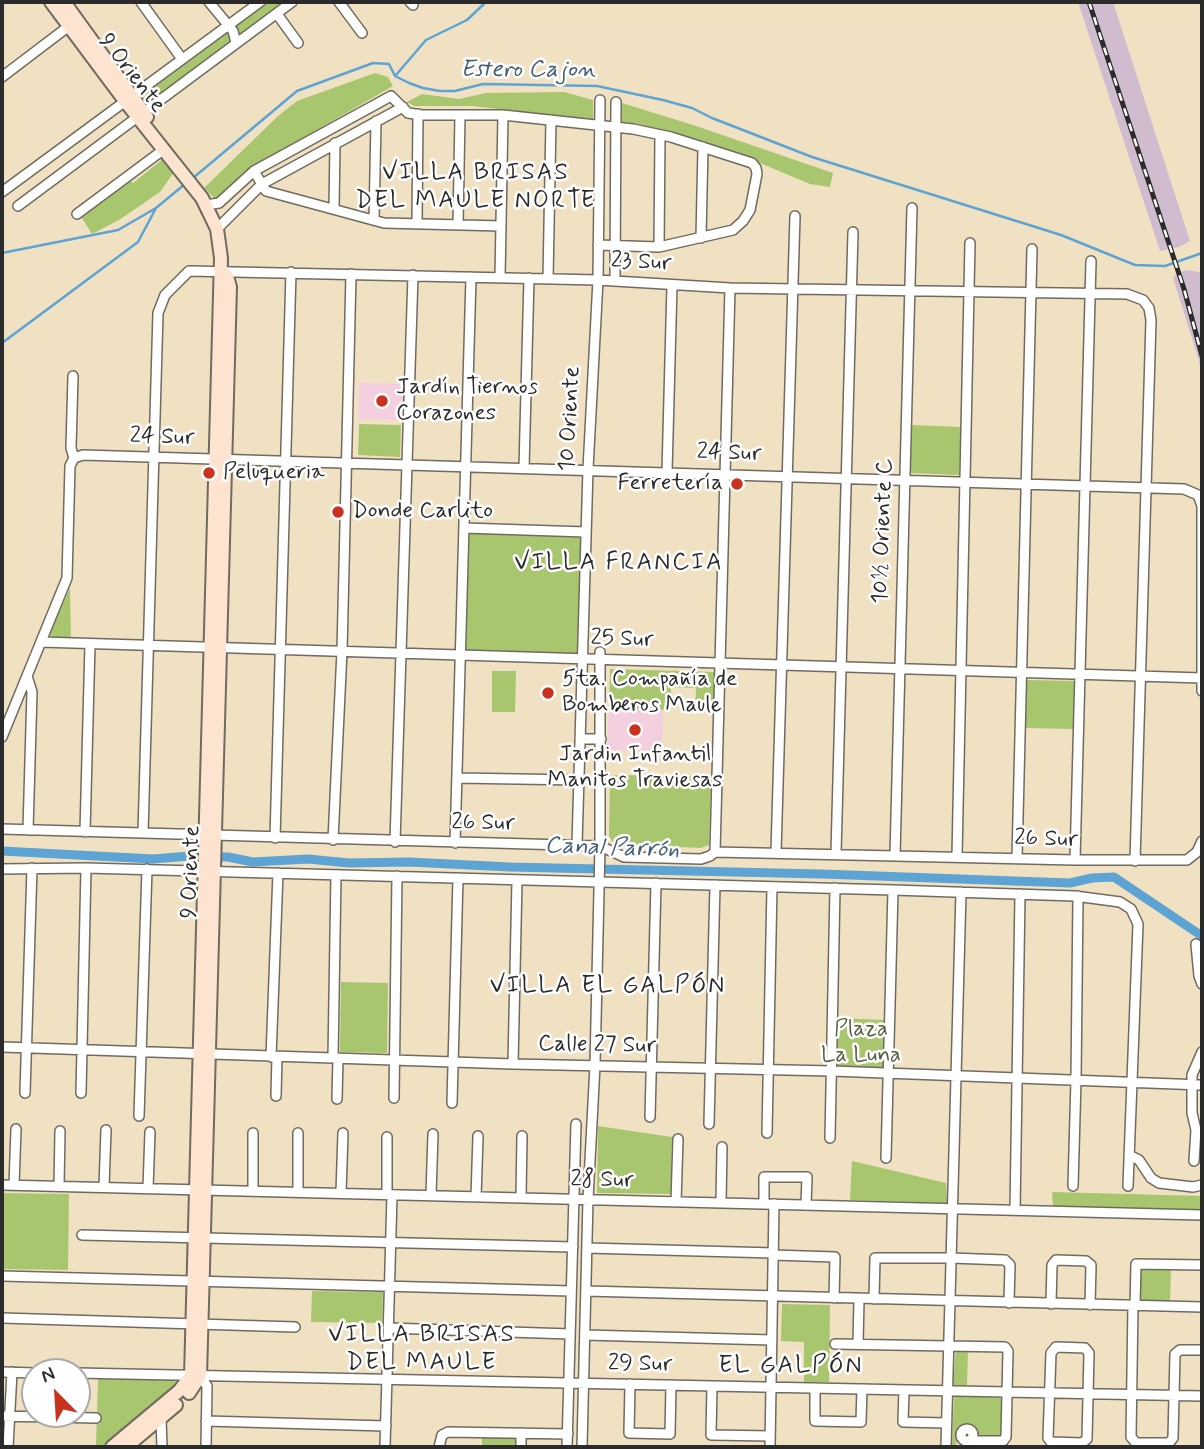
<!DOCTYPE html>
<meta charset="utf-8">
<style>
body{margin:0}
#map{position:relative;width:1204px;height:1449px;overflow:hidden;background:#f1e1c3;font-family:Mynerve,sans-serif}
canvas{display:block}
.frame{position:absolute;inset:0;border:4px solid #2b2b2b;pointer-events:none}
.north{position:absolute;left:21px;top:1358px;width:70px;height:70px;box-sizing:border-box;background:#fff;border:2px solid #aaa;border-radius:50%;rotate:336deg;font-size:19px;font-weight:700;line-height:28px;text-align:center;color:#2b2b2b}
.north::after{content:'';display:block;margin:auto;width:24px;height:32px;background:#c8321e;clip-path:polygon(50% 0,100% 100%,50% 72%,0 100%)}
</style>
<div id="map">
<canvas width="1204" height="1449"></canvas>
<div class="frame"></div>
<div class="north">N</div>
</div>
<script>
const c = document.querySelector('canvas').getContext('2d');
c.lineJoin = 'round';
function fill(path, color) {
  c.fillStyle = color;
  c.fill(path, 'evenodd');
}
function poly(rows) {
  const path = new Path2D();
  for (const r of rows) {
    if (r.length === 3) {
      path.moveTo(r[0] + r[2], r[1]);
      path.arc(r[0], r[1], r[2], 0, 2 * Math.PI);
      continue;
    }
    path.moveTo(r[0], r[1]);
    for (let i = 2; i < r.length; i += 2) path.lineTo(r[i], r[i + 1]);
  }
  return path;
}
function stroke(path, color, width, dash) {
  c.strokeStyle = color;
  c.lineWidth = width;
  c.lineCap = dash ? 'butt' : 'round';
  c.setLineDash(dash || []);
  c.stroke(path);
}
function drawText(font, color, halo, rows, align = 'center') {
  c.font = font + ' Mynerve,sans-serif';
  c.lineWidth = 5;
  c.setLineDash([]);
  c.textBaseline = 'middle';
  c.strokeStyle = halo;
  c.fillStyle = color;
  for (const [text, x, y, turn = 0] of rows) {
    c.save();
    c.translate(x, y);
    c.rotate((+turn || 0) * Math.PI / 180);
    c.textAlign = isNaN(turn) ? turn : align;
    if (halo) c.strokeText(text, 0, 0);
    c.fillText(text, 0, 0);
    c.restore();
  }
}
fill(poly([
 [359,383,406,384,405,420,358,419],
 [609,708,663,710,662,751,607,750]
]), '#f3cfe0');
fill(poly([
 [1078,2,1113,2,1190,241,1179,247,1160,251],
 [1186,270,1200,272,1202,279,1202,381,1199,361,1173,278,1176,274]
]), '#cfbdcf');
fill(poly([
 [266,2,285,2,150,102,141,104,138,99,140,93],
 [375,73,388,77,393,86,245,171,216,200,204,188,278,116,297,101],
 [564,92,593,100,593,120,472,106,414,106,407,102,422,94,459,99,486,93],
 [622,103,696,126,833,173,830,187,810,184,760,163,639,124,622,122],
 [164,158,174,172,160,192,119,220,92,234,80,215,129,179,133,183],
 [359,424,401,425,400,457,358,455],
 [912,425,961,427,959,475,910,473],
 [469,532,581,534,577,653,463,652,467,534],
 [70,588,71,639,47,639],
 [610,669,715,672,714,712,695,711,696,688,671,687,670,710,609,708],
 [492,671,516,671,515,712,492,712],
 [1027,680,1076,681,1074,729,1025,728],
 [610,775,711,776,709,845,701,848,614,844,609,836],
 [341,982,388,983,387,1053,340,1052],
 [838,1018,885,1020,883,1068,836,1066],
 [598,1126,672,1137,671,1194,597,1193],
 [852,1161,946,1183,947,1203,850,1200],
 [1052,1192,1202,1196,1202,1210,1053,1207],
 [2,1193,69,1194,68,1270,2,1269],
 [1140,1268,1171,1269,1170,1302,1139,1301],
 [312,1291,383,1292,382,1323,311,1322],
 [782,1304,830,1305,829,1382,804,1382,804,1342,781,1341],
 [956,1349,968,1349,967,1388,956,1388,953,1384],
 [98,1379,176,1380,175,1387,102,1447,96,1447],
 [954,1396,1000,1398,1003,1400,1001,1433,999,1437,977,1437,972,1427,966,1426,958,1431,956,1446,952,1446],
 [482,1437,518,1438,518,1447,482,1447]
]), '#a8c66e');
stroke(poly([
 [396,75,426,40,467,20,486,2],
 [193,178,297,91,373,63,389,64,395,76,409,83,423,88,440,91,455,91,483,84,597,86,663,100,692,108,712,118,812,157,1061,235,1135,265,1165,266,1202,253],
 [2,253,118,230,156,208],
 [2,343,138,242,156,208,185,184]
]), '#5da3d3', 2.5);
stroke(poly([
 [2,851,153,859,190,856,228,857,253,862,308,859,349,863,409,862,510,867,822,874,1070,883,1092,878,1114,877,1202,936]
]), '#5da3d3', 9);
const street = poly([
 [141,2,182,59],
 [209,2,233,31,236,43],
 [339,2,362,33],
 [410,2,413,5],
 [277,14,298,43],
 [2,77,73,23],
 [254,171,266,191,384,223,501,226],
 [2,192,260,2],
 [206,205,219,203,254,171,391,96,408,113,422,115,503,115,633,129,671,137,752,163,756,168,757,174,750,210,743,221,733,230,659,247,598,245],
 [18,206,292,2],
 [334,209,335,143],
 [77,214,163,150],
 [374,220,376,121],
 [417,224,418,114],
 [458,225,460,115],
 [217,229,262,184,403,107],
 [701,238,703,147],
 [659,247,660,135],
 [500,278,503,115],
 [548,279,551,120],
 [615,281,616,102],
 [74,458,83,455,1184,489,1198,495,1202,506,1202,691],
 [524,468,529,278],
 [667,472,672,285],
 [464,528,586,532],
 [41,642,1202,678],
 [27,676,32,692,28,830],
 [2,737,67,578,70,466,74,458,71,448,73,376],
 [580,739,601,739],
 [457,778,579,780],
 [2,829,600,846,624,857,701,859,710,856,715,852,1075,860,1187,860,1197,852,1202,841],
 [85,832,90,644],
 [143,833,158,313,165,295,189,271,598,280,730,288,1127,294,1143,300,1149,308,1151,320,1135,861],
 [275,838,291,272],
 [333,840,342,651,351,274],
 [395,842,413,275],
 [455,843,471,277],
 [577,845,588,469,598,280,600,100],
 [715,852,730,288],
 [776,852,795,216],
 [836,853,853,232],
 [895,855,912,208],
 [957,856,970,243],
 [1017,858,1032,249],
 [1075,860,1091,261],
 [2,869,86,868,893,890,1075,896,1120,902,1131,909,1138,924,1128,1186],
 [1196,944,1199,976,1202,984],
 [2,1047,513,1064,832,1071,1202,1085],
 [271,1057,278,873],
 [333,1058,336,875],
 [513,1064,517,880],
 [25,1093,32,868],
 [81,1093,86,868],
 [276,1096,277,1057],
 [394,1098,397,876],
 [337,1099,338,1058],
 [452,1103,458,878],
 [139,1116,147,869],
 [650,1117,656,883],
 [709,1124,715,885],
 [767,1133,772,887],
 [830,1138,835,888],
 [1129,1155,1139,1160,1151,1178,1159,1183,1193,1187,1202,1185],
 [886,1158,893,890],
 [1194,1161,1196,1130,1192,1113,1192,1075,1202,1052],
 [2,1185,1202,1215],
 [14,1185,16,1129],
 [59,1186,60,1131],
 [1073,1186,1076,1080,1078,896],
 [104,1187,106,1130],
 [148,1188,150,1132],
 [253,1191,253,1133],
 [298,1192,298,1133],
 [341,1193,343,1133],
 [387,1194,387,1137],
 [431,1195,433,1134],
 [476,1197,478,1136],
 [521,1198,522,1136],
 [676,1202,678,1139],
 [721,1203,722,1147],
 [764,1204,764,1177,807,1177,806,1205],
 [1015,1210,1020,894],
 [82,1235,573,1247],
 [587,1248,774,1253],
 [773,1255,835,1257,834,1298],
 [2,1276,571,1291],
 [586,1291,1202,1307],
 [874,1299,875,1258,951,1258,1005,1260,1010,1265,1009,1303],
 [1051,1304,1052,1265,1056,1260,1086,1261,1091,1265,1090,1305],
 [1133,1305,1131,1437,1136,1443,1169,1443,1173,1438,1175,1354,1180,1350,1202,1350],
 [1135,1306,1136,1264,1202,1265],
 [2,1318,295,1327],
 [388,1328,570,1334],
 [585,1335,772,1340],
 [835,1344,1005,1347,1008,1351,1006,1437,1003,1441,972,1441],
 [858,1344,859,1299],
 [1056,1347,1085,1348,1089,1353,1087,1439,1082,1443,1051,1442,1048,1438,1051,1353,1056,1347],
 [2,1372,35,1373],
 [77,1373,1202,1396],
 [200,1376,207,1386,206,1447],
 [630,1384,629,1433,670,1434,671,1385],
 [712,1386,711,1435,770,1436],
 [815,1388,815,1421,861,1422,862,1389],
 [904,1390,903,1422,946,1423],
 [2,1416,96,1418],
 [161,1419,162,1447],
 [206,1421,386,1426],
 [967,1435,6],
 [8,1447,12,1372],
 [385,1447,392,1195],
 [439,1447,442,1435,448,1432,568,1434],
 [521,1447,521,1433],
 [567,1447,576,1124],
 [582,1447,588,1199,595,1065,600,846,600,652],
 [770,1447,774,1204],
 [946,1447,961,892]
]);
const secondary = poly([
 [51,2,125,101,202,198,217,229,221,258,191,1376,179,1391,112,1447],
 [64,2,147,117],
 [189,1393,200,1376,230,287,227,276,220,270],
 [126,1447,176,1405]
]);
stroke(street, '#706b60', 12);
stroke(secondary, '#706b60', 16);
stroke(street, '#fff', 9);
stroke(secondary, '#fde4d1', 12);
const rail = poly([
 [1089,2,1184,289,1202,356]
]);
stroke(rail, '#2b2b2b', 5);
stroke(rail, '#fff', 2.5, [8]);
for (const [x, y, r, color] of [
 [382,401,7,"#c8321e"],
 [209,473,7,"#c8321e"],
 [737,484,7,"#c8321e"],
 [338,512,7,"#c8321e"],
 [548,693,7,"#c8321e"],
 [635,730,7,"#c8321e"]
]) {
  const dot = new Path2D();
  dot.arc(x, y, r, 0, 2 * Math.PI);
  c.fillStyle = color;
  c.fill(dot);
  stroke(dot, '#fff', 2.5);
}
drawText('23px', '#2b2b2b', '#fff', [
 ["9 Oriente",131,74,52],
 ["23 Sur",641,263,3],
 ["10 Oriente",571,419,-87],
 ["24 Sur",162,438,2],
 ["24 Sur",729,454,2],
 ["10½ Oriente C",884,531,-88],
 ["25 Sur",622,640,2],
 ["26 Sur",483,824,1],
 ["26 Sur",1046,840,2],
 ["9 Oriente",192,872,-88],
 ["Calle 27 Sur",597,1046,1],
 ["28 Sur",602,1181,1],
 ["29 Sur",640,1365,1]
]);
drawText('23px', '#2b2b2b', '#fff', [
 ["Jardín Tiernos",396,388],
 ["Corazones",396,414],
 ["Peluqueria",223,473],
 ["Ferretería",723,484,"right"],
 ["Donde Carlito",352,512],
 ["5ta. Compañía de",562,680],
 ["Bomberos Maule",562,706],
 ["Jardin Infantil",635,755,"center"],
 ["Manitos Traviesas",635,781,"center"]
], 'left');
drawText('23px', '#576142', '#fff', [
 ["Plaza",861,1030],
 ["La Luna",861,1056]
]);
drawText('italic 24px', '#426177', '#fff', [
 ["Estero Cajon",528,71],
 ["Canal Parrón",612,849,2]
]);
c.letterSpacing = '2px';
drawText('24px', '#2b2b2b', '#fff', [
 ["VILLA BRISAS",476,174],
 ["DEL MAULE NORTE",476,202],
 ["VILLA FRANCIA",619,564],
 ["VILLA EL GALPÓN",608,987],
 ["VILLA BRISAS",422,1336],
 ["DEL MAULE",422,1364],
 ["EL GALPÓN",791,1367]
]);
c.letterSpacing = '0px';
</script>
